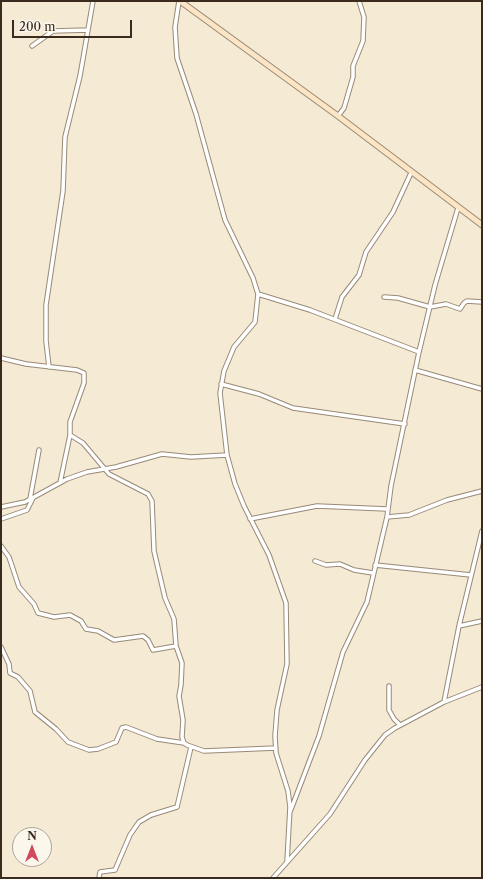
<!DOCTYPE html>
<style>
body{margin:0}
#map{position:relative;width:483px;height:879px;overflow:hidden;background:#f5ead3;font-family:"Libre Caslon Text",serif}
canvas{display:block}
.frame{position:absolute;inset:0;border:2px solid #3b2a1e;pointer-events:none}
.north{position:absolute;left:12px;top:827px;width:40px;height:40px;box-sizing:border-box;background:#fbf7ec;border:1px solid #aea59a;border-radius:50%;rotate:0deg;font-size:11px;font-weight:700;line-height:16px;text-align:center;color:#3b2a1e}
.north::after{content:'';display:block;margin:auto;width:14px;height:18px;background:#d1495b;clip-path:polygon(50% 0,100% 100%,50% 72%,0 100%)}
.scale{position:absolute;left:12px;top:20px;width:120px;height:18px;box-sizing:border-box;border:2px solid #3b2a1e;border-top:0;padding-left:5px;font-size:12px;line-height:14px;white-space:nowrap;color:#3b2a1e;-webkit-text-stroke:3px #fbf7ec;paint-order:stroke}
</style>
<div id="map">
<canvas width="483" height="879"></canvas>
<div class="frame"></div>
<div class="north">N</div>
<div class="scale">200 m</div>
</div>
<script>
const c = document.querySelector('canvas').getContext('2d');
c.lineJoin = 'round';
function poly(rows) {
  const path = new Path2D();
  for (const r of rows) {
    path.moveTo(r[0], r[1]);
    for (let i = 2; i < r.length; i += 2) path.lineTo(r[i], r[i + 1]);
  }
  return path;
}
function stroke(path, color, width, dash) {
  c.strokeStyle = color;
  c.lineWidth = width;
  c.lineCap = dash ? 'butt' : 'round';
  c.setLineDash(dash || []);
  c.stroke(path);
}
const minor = poly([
 [179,1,175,27,177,58,196,114,225,220,253,278,258,294,255,322,234,347,224,371,220,393,227,455,235,484,244,506,269,555,286,603,287,664,277,710,275,736,276,753,288,791,290,807,287,862],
 [32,46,53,31,88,30],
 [338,116,344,108,353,77,353,66,363,41,364,17,359,1],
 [258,294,310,310,419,352],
 [384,297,398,298,430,307,446,304,460,309,464,303,467,301,482,302],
 [335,319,342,297,359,275,366,252,393,212,411,173],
 [1,358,26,364,77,370,84,373,84,383,70,422,70,435,60,483],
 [49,367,46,341,46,305,63,191,65,137,80,76,93,1],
 [415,370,482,389],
 [221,384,259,394,293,408,405,424],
 [70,435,83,443,109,474,148,494,152,501,154,551,165,598,174,619,176,646,182,663,181,685,179,696,183,720,182,737,184,743,187,745,204,751,276,748],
 [30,499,39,450],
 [1,507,25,502,67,479,87,472,116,467,162,454,191,457,227,455],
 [387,517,409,515,447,500,482,491],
 [1,519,27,510,33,498],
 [250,519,317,506,387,509],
 [1,546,9,557,19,587,34,604,38,613,54,617,70,615,81,621,86,629,98,631,114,640,143,636,148,640,153,650,176,646],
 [315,561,326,565,340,564,354,570,373,573],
 [375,565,471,575],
 [459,626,482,621],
 [1,647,9,664,10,673,18,677,30,691,35,712,56,729,68,742,89,750,98,749,116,742,122,728,126,727,157,739,184,743],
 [389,686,389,710,394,719,400,725],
 [444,702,459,626,482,531],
 [290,812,319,736,343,652,367,602,387,517,391,486,419,352,435,285,458,208],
 [99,878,100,872,115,870,130,835,139,822,151,815,177,807,191,747],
 [273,878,330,814,365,760,385,735,395,728,444,702,482,687]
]);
const secondary = poly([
 [180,1,338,116,482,225]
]);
stroke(minor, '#988a78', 5.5);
stroke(secondary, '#988a78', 7);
stroke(minor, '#fff', 3.5);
stroke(secondary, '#fce5c4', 5);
</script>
